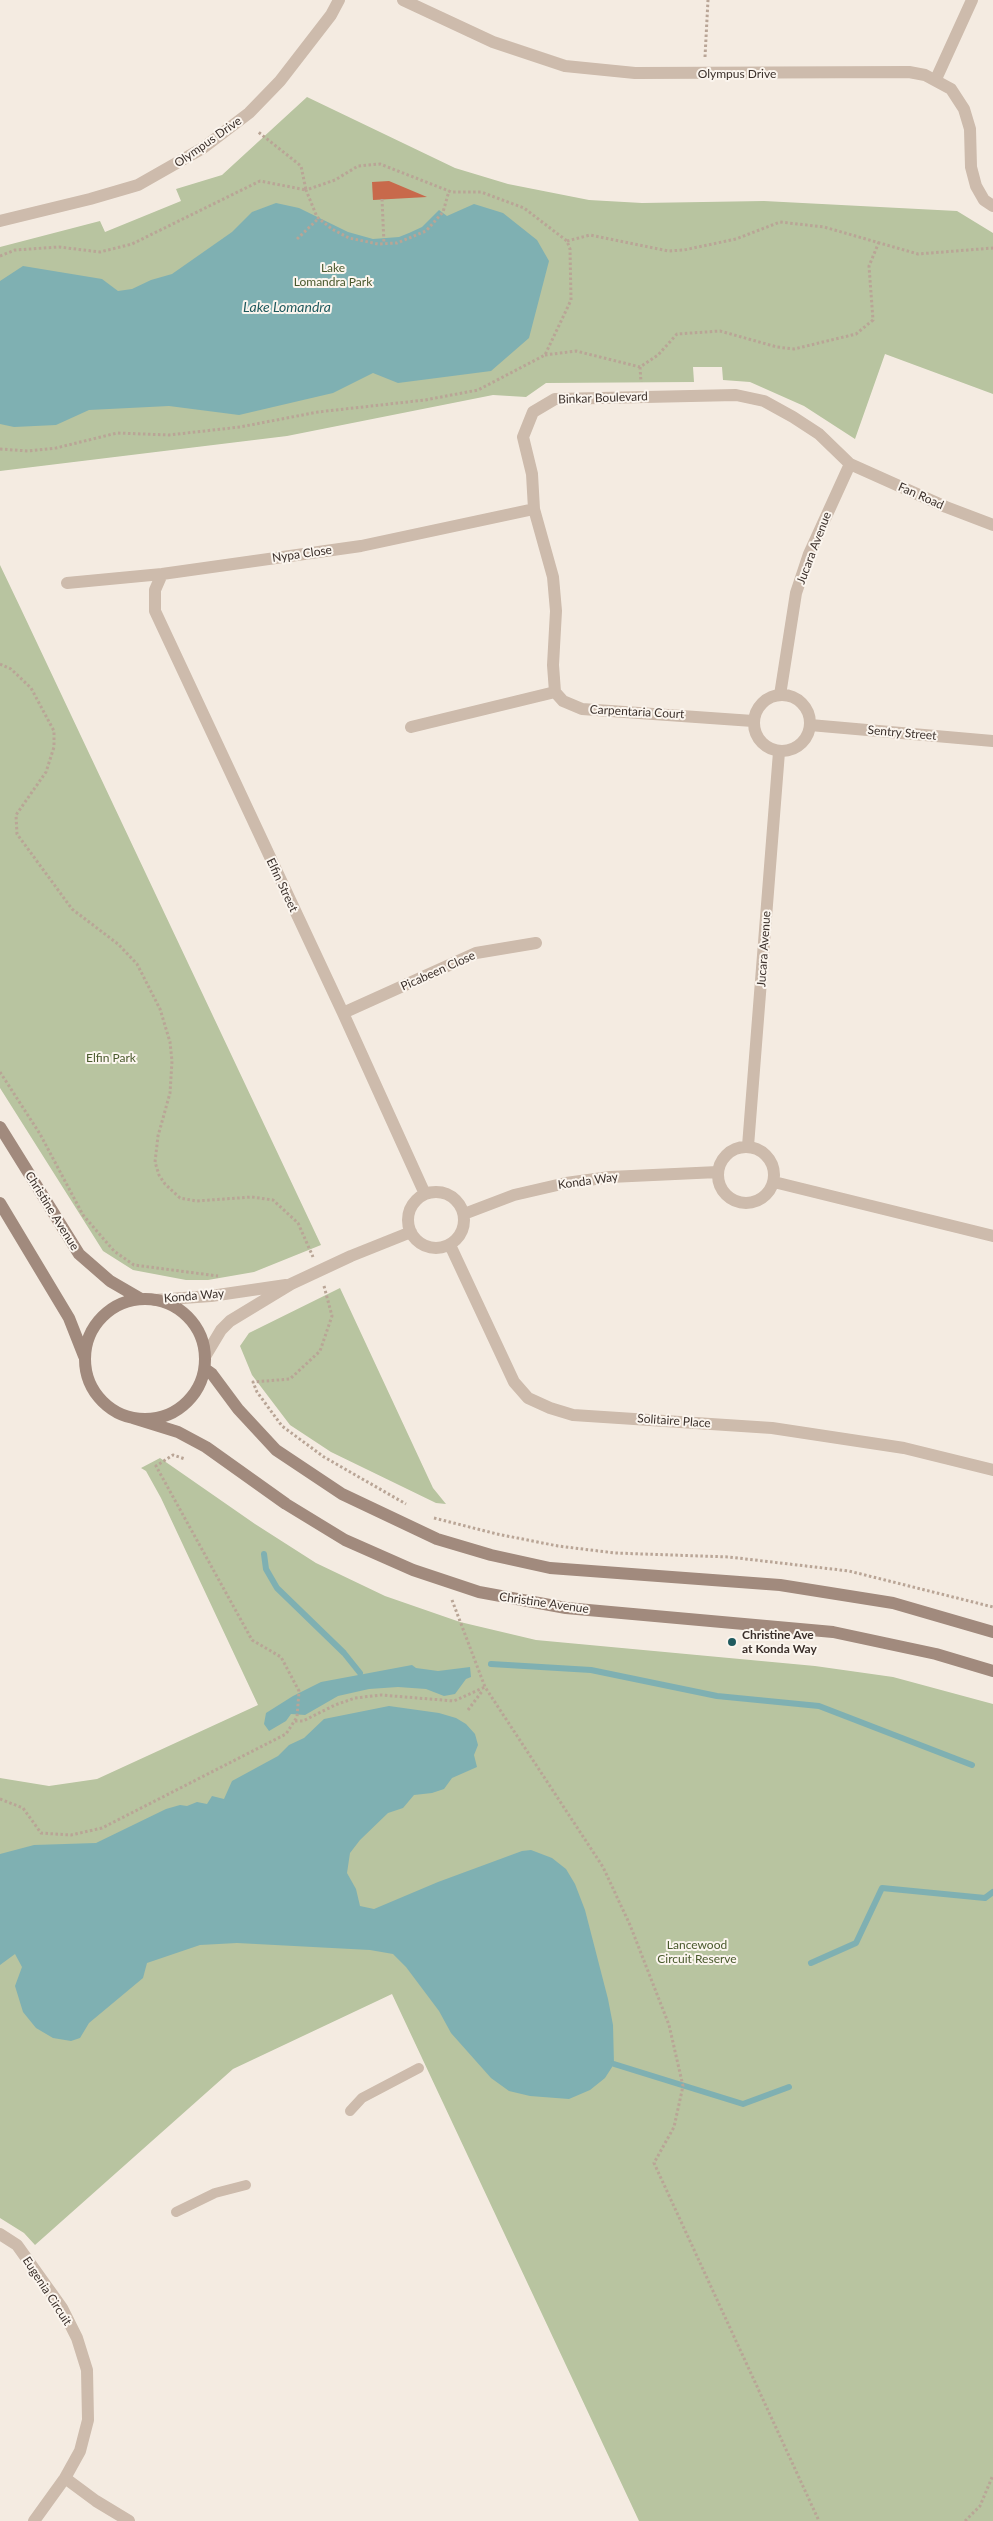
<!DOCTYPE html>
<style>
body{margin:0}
canvas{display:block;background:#f4ebe1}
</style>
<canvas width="993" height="2521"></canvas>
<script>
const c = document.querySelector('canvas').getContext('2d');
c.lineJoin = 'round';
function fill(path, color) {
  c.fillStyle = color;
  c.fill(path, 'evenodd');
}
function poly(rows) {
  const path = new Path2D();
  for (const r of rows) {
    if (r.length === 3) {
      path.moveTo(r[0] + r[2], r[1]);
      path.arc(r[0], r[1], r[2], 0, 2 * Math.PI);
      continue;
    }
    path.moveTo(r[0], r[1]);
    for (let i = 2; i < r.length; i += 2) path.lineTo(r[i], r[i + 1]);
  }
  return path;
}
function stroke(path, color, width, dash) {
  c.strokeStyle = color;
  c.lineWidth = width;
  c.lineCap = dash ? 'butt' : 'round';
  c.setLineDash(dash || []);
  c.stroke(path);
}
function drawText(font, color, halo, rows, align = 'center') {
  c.font = font + ' Lato,sans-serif';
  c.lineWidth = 4;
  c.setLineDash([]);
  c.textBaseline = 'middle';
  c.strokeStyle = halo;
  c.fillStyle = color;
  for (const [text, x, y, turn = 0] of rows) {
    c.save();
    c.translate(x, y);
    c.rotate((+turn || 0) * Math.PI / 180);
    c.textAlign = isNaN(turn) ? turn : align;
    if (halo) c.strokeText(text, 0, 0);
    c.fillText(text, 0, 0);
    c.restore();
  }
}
fill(poly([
 [307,97,455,168,508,184,589,200,642,203,764,201,957,211,993,233,993,394,885,354,855,439,804,406,750,382,723,380,722,367,693,367,694,382,546,383,526,397,493,395,287,436,0,471,0,247,100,221,105,232,181,201,176,189,222,175],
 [0,565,21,609,321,1245,254,1272,208,1280,186,1280,133,1270,103,1251,0,1088],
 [340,1288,433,1488,446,1504,436,1503,331,1452,290,1425,252,1375,240,1346,249,1333],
 [160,1458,255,1524,316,1563,385,1596,460,1622,536,1640,815,1666,893,1677,993,1704,993,2521,639,2521,392,1994,233,2069,35,2245,24,2233,0,2218,0,1778,49,1786,97,1779,258,1705,161,1498,146,1471,141,1468]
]), '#b8c4a0');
fill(poly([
 [276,203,299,208,348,232,373,239,399,237,409,233,422,227,439,210,447,216,474,204,503,213,537,240,549,261,529,338,491,371,398,383,373,373,333,393,239,415,169,406,89,410,56,425,14,427,0,424,0,281,23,266,102,279,118,291,132,289,151,280,172,274,232,232,252,212],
 [412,1665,416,1668,438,1671,470,1667,471,1677,466,1679,455,1694,444,1696,426,1689,398,1687,369,1689,338,1696,305,1715,291,1714,286,1721,269,1731,264,1724,266,1713,293,1696,321,1682],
 [389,1706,439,1713,456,1718,466,1724,475,1734,478,1745,474,1755,477,1767,452,1778,444,1789,432,1793,414,1795,403,1808,388,1813,360,1840,350,1853,347,1873,356,1889,360,1906,374,1909,438,1882,522,1851,531,1850,552,1858,566,1869,575,1884,585,1910,608,1999,613,2025,614,2064,605,2078,590,2090,569,2099,530,2096,509,2091,491,2078,451,2033,439,2011,406,1967,393,1954,370,1950,237,1943,200,1945,147,1963,143,1978,89,2023,80,2038,71,2041,53,2038,36,2028,23,2012,15,1986,22,1967,15,1954,0,1965,0,1854,34,1845,96,1843,166,1809,180,1805,187,1806,197,1802,207,1804,212,1796,224,1799,232,1781,278,1756,289,1745,304,1738,324,1719]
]), '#7fb0b2');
stroke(poly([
 [264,1554,266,1569,277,1588,344,1653,360,1673],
 [491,1664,591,1670,717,1696,819,1706,972,1765],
 [811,1963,856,1943,882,1888,985,1898,993,1892],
 [614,2064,743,2104,789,2087]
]), '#7fb0b2', 6);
fill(poly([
 [389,181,427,197,373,200,372,182]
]), '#c8694b');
stroke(poly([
 [705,57,708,0],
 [382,199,384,244],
 [297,239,319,218],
 [567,241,590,235,668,251,684,250,736,239,780,222,824,227,918,254,993,248],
 [0,256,15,250,59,247,100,252,132,244,260,181,306,190,301,166,257,131],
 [545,355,576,351,640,367,658,355,677,334,720,331,777,347,794,349,856,334,873,320,869,266,879,242],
 [640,367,641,382],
 [0,449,28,451,56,448,117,433,169,435,240,427,318,412,425,400,478,390,545,355,571,300,570,249,567,241,524,208,481,192,451,192,449,191,380,164,358,166,335,180,306,190,317,217,332,229,349,238,378,244,397,243,426,231,443,212,449,191],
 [0,664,11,669,31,688,54,731,54,747,46,772,16,815,17,834,72,909,118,944,137,964,160,1009,170,1042,172,1061,170,1093,158,1136,155,1162,159,1175,165,1184,180,1198,196,1201,252,1197,273,1200,298,1223,313,1257],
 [0,1072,40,1134,83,1215,114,1251,134,1265,218,1276],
 [324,1286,332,1316,320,1351,290,1379,253,1382,257,1392,282,1426,324,1457,406,1504],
 [434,1518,497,1534,558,1546,615,1553,729,1557,849,1571,993,1607],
 [452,1600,485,1687,603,1867,630,1925,669,2025,683,2086,674,2127,654,2163,819,2521],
 [468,1710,483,1690],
 [295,1721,303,1721,335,1705,355,1698,381,1695,454,1701,485,1687],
 [0,1799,23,1808,41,1833,71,1835,102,1828,286,1734,297,1717,299,1691,281,1657,252,1640,156,1466,173,1455,185,1459],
 [965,2521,980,2506,993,2475]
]), '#b9a596', 3, [2.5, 2.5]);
stroke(poly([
 [350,2111,362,2098,419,2068],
 [176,2212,215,2193,246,2185]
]), '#cdbbac', 10);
stroke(poly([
 [403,0,493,42,565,66,635,73,909,72,925,75,951,89,964,109,970,129,971,167,976,186,984,200,993,206],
 [936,79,972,0],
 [0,221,90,199,138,185,203,148,249,113,280,81,331,15,339,0],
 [162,574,155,590,155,611,343,1013,425,1194],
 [67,583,162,574,361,546,534,509],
 [555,692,553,665,556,611,553,577,534,509,532,474,523,437,533,412,555,399,736,395,764,401,793,417,819,434,850,464,946,507,993,525],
 [782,723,28],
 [780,695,796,593,809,554,850,464],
 [810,725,993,741],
 [411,727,555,692,563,701,582,709,753,721],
 [343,1013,476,953,536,943],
 [748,1146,779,752],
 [746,1175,28],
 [774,1182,993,1236],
 [436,1220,28],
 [464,1214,514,1195,566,1183,610,1177,718,1172],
 [450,1245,514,1382,528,1398,550,1408,573,1415,772,1428,904,1448,993,1470],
 [155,1300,211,1296,286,1285],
 [206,1355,221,1330,230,1321,291,1284,351,1256,411,1232],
 [0,2234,17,2245,62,2308,77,2338,87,2370,88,2420,80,2451,65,2478,34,2521],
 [65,2478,96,2501,129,2521]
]), '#cdbbac', 12);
stroke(poly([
 [0,1127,79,1254,110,1281,141,1299],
 [0,1203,69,1318,84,1356],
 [145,1359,60],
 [205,1369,212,1374,238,1409,276,1450,342,1494,437,1539,491,1555,550,1568,780,1585,893,1603,993,1632],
 [133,1418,178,1432,206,1447,286,1504,345,1540,413,1570,479,1592,566,1608,833,1632,936,1654,993,1671]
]), '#a18a7d', 12);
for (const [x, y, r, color] of [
 [732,1642,5,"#1f5a5e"]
]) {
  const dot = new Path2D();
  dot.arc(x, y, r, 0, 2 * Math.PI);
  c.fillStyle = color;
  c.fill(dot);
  stroke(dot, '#fbf5ee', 2);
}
drawText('12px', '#3b302b', '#fbf5ee', [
 ["Olympus Drive",737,74],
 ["Olympus Drive",208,142,-35],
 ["Binkar Boulevard",603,398,-2],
 ["Fan Road",921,496,24],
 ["Jucara Avenue",814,548,-69],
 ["Nypa Close",302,554,-8],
 ["Carpentaria Court",637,712,3],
 ["Sentry Street",902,733,5],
 ["Elfin Street",282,885,65],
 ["Jucara Avenue",764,949,-86],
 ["Picabeen Close",438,971,-24],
 ["Konda Way",588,1181,-8],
 ["Christine Avenue",52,1211,58],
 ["Konda Way",194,1296,-5],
 ["Solitaire Place",674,1421,4],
 ["Christine Avenue",544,1603,8],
 ["Eugenia Circuit",47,2291,57]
]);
drawText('12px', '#4a5a2e', '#fbf5ee', [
 ["Lake",333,268],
 ["Lomandra Park",333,282],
 ["Elfin Park",111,1058],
 ["Lancewood",697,1945],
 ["Circuit Reserve",697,1959]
]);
drawText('bold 12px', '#3b302b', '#fbf5ee', [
 ["Christine Ave",742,1635],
 ["at Konda Way",742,1649]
], 'left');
drawText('italic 14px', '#1f5a5e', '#fbf5ee', [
 ["Lake Lomandra",287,307]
]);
</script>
